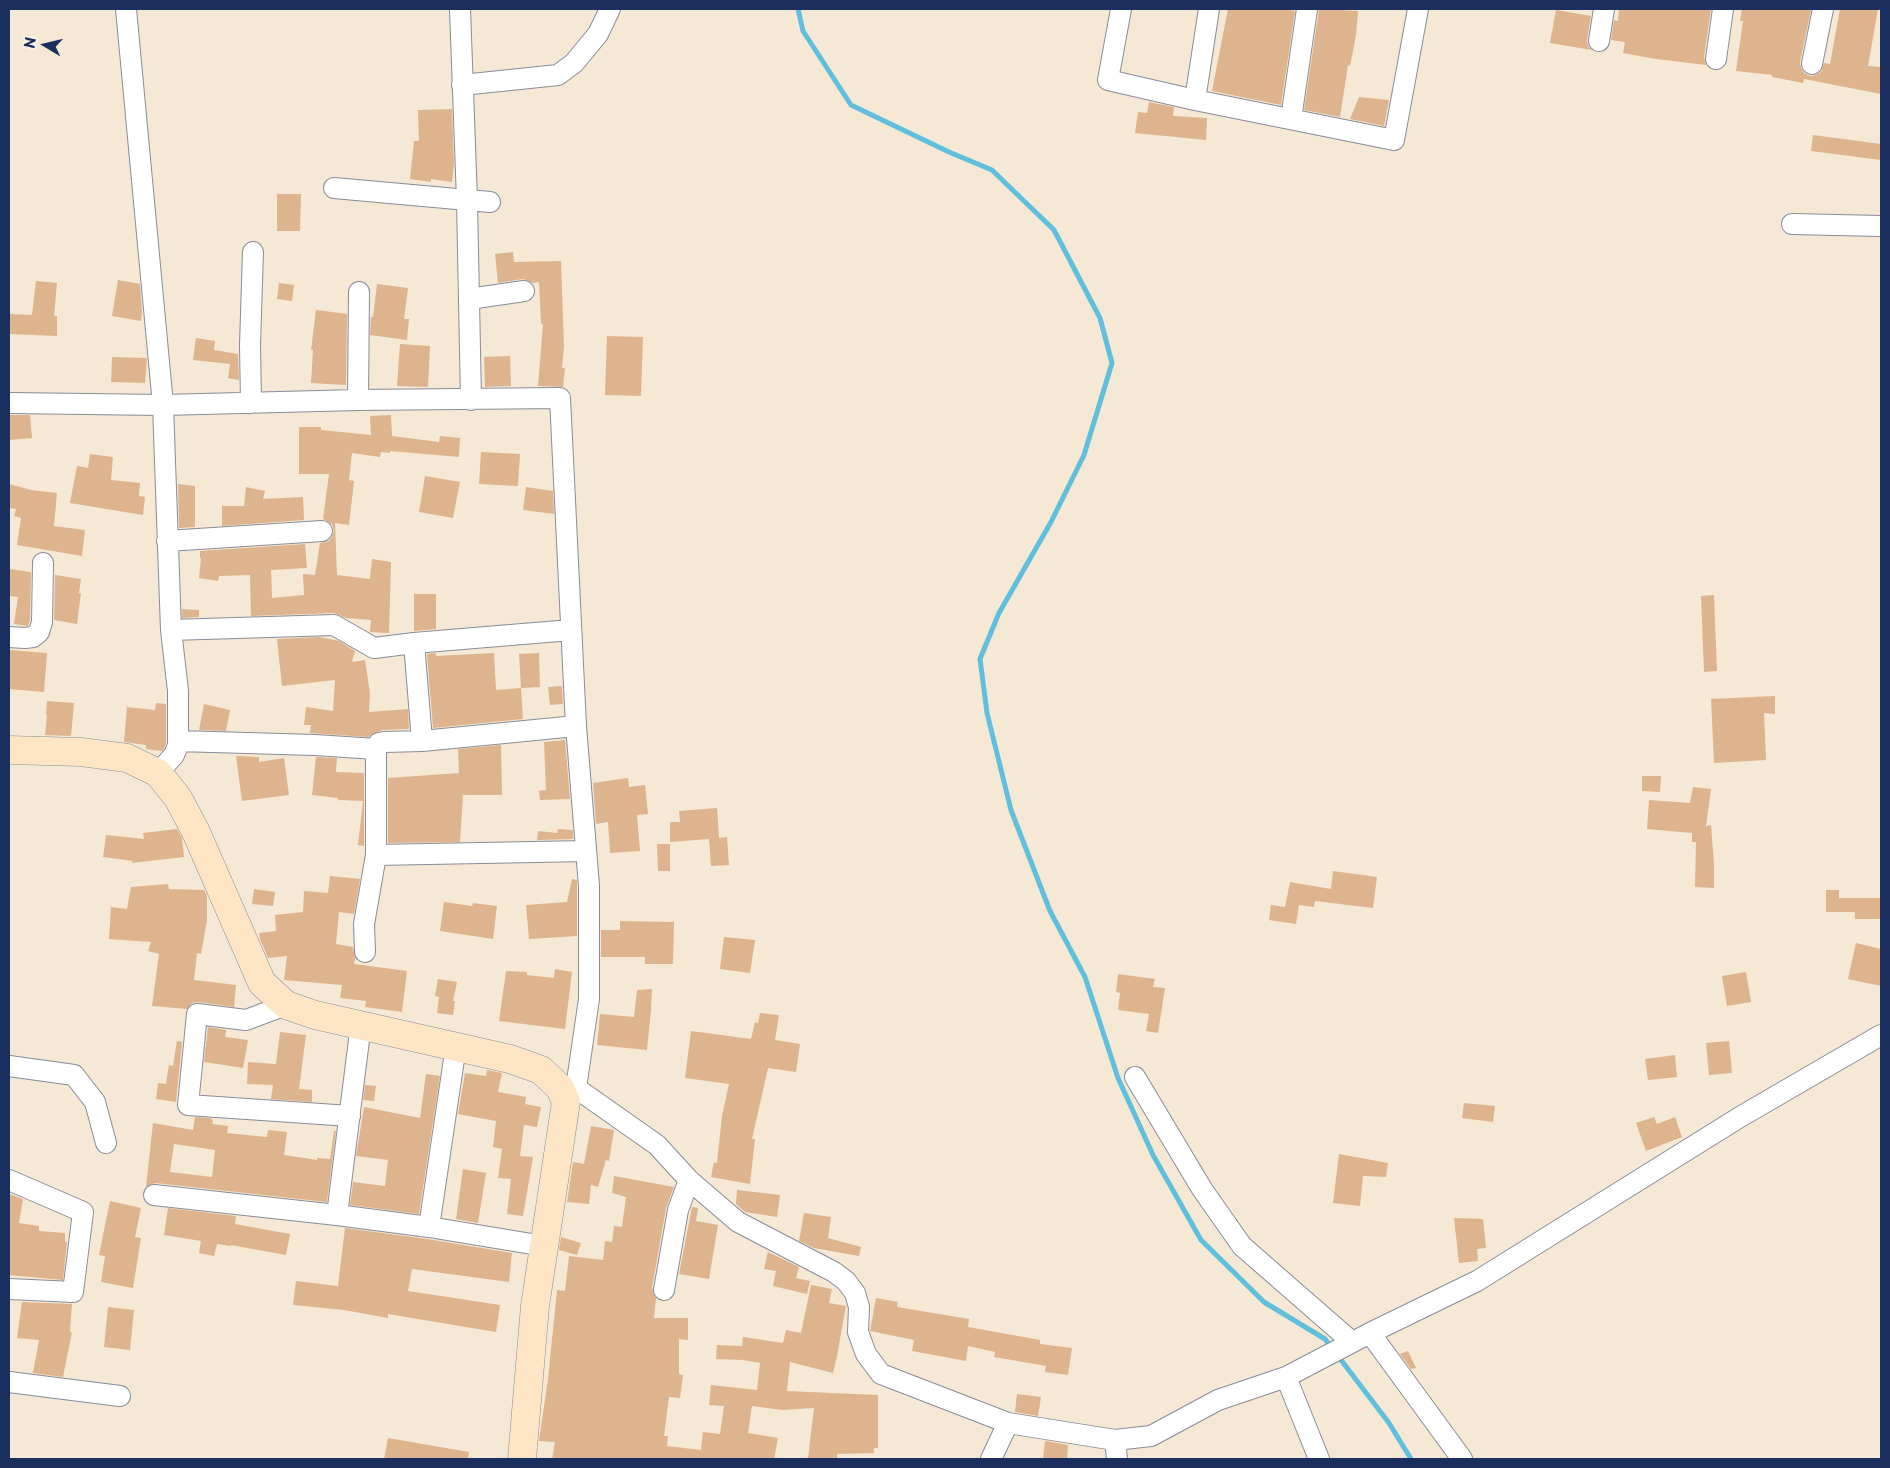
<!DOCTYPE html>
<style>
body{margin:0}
#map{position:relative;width:1890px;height:1468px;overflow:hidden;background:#f5e8d4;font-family:"Playpen Sans",sans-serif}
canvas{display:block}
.frame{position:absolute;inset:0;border:10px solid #1b2f5e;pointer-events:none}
.north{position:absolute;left:20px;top:20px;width:50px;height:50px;-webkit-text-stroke:4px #f7f3e8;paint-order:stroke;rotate:279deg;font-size:14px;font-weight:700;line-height:20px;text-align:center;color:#1b2f5e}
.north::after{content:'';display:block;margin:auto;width:18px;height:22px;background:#1b2f5e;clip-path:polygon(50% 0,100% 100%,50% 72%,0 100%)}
</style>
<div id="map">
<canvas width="1890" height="1468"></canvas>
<div class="frame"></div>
<div class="north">N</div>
</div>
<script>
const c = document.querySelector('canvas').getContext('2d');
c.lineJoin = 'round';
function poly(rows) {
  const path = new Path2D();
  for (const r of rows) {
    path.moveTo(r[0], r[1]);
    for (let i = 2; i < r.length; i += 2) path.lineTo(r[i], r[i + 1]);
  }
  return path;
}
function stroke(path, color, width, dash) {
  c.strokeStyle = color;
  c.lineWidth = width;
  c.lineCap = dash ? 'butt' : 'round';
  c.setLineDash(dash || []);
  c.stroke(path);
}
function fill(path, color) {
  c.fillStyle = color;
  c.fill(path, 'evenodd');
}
stroke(poly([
 [798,9,803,31,851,105,949,152,992,170,1054,230,1100,318,1112,363,1084,455,1051,522,999,613,980,659,987,713,1011,810,1050,911,1085,977,1118,1078,1153,1155,1201,1240,1264,1302,1325,1339,1331,1347],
 [1338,1356,1389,1423,1411,1459]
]), '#5fbfdd', 5);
fill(poly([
 [1228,9,1284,9,1295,11,1281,105,1212,91],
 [1319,9,1358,11,1356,35,1350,66,1348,65,1340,117,1304,110],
 [1619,9,1711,9,1704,57,1706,65,1656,59,1623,53,1625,42,1611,40,1614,20,1618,21],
 [1742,9,1811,10,1800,62,1801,68,1804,73,1810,76,1816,75,1821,72,1824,63,1830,64,1840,9,1878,9,1868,66,1881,67,1881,94,1804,79,1803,83,1772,77,1772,75,1736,71,1743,21,1740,21],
 [1556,10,1591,16,1587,40,1588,46,1592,50,1550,43],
 [1359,97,1389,100,1384,126,1350,119],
 [1149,102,1174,107,1173,116,1207,118,1206,140,1135,133,1138,112,1147,113],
 [452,109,454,164,452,182,431,179,431,182,410,179,414,141,419,141,418,110],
 [1813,135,1881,144,1881,160,1811,151],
 [277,194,301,194,300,231,277,231],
 [513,252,514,262,561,261,564,347,562,368,565,368,563,387,538,386,543,324,541,324,539,282,533,283,523,279,498,283,495,254],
 [118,280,140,284,142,312,141,321,112,316],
 [36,281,57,283,54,316,57,316,57,336,9,334,9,314,32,315],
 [279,283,294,285,292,301,277,299],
 [377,284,408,288,404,319,409,319,407,340,370,335,371,317,373,317],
 [316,310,347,314,346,385,311,383,313,350,311,350],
 [607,336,643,337,641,396,605,395],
 [196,338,215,341,214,350,238,354,239,380,228,378,230,364,193,360],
 [400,344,430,346,428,387,397,386],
 [510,356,511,386,485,387,484,357],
 [112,357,147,358,145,383,111,382],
 [9,415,30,415,32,438,9,440],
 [391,415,392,436,439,442,440,436,460,438,459,457,390,451,390,453,381,452,380,457,352,453,349,480,354,481,349,525,335,523,337,575,370,579,372,559,391,562,389,633,370,632,371,620,346,618,334,613,251,616,250,575,219,576,218,581,199,578,201,558,200,558,200,551,305,544,307,568,271,570,272,598,304,595,303,574,315,575,320,543,329,541,332,537,334,531,332,524,323,519,329,474,299,474,299,427,321,427,321,430,371,435,370,416],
 [481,452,520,454,518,486,479,484],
 [90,454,113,457,111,480,140,483,139,496,145,497,143,515,70,503,77,466,88,468],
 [425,476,460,482,453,518,419,512],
 [9,484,31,490,57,493,54,526,85,530,82,556,17,545,21,518,14,516,16,509,9,508],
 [178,484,195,486,195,527,179,528],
 [246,487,265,491,263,499,303,497,304,520,222,526,222,506,244,506],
 [526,487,553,491,554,514,523,510],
 [9,569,31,572,30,620,28,626,14,624,18,597,9,596],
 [55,575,81,579,79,593,81,593,77,624,54,620],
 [414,594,436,594,436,629,414,631],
 [1714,595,1717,671,1704,672,1701,596],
 [182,609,199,610,199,617,182,618],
 [319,637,339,641,355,651,352,662,365,660,370,693,369,712,408,709,409,729,382,730,368,737,310,733,311,725,304,725,306,707,333,711,335,680,282,686,277,639],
 [9,650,47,653,44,692,9,689],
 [436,653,436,656,494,653,496,690,521,688,523,719,433,728,427,654],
 [539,653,540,687,521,688,519,654],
 [562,686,563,704,550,705,548,687],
 [1775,696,1775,714,1764,713,1766,760,1714,763,1711,699],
 [47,701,74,703,71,736,45,735,47,715,46,715],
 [156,703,166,704,166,743,164,749,162,751,146,749,146,745,124,742,127,707,155,710],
 [204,704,230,710,226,731,199,730],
 [565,740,570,799,540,800,539,791,546,790,544,742],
 [501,745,502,795,463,795,460,842,388,843,388,778,459,773,458,749],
 [236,756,259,757,259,762,284,758,289,795,242,801],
 [316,757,337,758,336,772,364,773,364,846,358,845,363,801,338,800,338,798,312,795],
 [1642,776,1661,776,1660,792,1642,791],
 [628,778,629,787,645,785,648,814,637,815,640,851,610,853,608,822,596,824,593,783],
 [1693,787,1711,789,1706,826,1711,825,1714,864,1714,888,1695,887,1696,842,1692,842,1692,833,1647,829,1649,800,1690,803],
 [717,808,719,838,727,837,729,865,711,866,709,839,670,842,670,822,680,822,679,811],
 [177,829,182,838,184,857,132,863,133,861,103,857,106,835,144,839,143,833],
 [558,829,573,830,573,839,537,840,538,831,557,833],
 [657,844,670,844,670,871,658,871],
 [1333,871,1377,877,1373,908,1315,901,1314,907,1299,905,1296,924,1269,920,1271,905,1285,907,1290,882,1331,889],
 [330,876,360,879,354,914,339,912,336,944,353,947,355,958,354,964,407,971,402,1012,365,1007,366,1001,340,998,342,985,284,980,287,956,268,958,260,939,259,933,276,931,275,915,303,912,304,891,328,893],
 [572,879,577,880,577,936,529,939,526,905,567,902],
 [168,884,169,889,204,890,207,896,207,920,201,954,197,953,194,980,236,985,234,1007,198,1002,192,1003,187,1009,152,1006,159,954,148,951,151,942,109,939,111,907,127,909,131,887],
 [254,889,275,892,273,906,252,904],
 [1826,890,1839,890,1839,898,1881,898,1881,919,1855,919,1855,912,1826,912],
 [444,902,472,906,473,903,497,906,493,939,440,931],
 [620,921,674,922,673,964,645,964,645,957,601,957,601,930,620,930],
 [724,937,755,940,750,973,720,969],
 [1856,943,1881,949,1881,986,1848,979],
 [555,969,572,972,565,1029,499,1021,506,971,527,972,527,975,554,978],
 [1746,972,1751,1002,1727,1006,1722,976],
 [1118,974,1155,979,1153,987,1165,988,1158,1033,1146,1031,1149,1014,1118,1010,1120,993,1116,992],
 [438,979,457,982,453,1001,455,1001,453,1015,437,1013,439,997,435,996],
 [652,989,651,1010,647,1050,597,1045,600,1014,634,1017,637,990],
 [760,1013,779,1015,775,1040,800,1044,796,1072,768,1068,752,1139,755,1139,750,1184,711,1177,714,1162,717,1163,722,1116,729,1084,685,1078,691,1031,751,1039,755,1022,758,1023],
 [208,1027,226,1030,225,1037,248,1040,243,1068,204,1062],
 [280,1032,306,1035,299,1089,312,1090,312,1102,271,1099,273,1085,247,1084,248,1062,276,1064],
 [177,1041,182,1042,176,1102,156,1099,158,1083,166,1084,169,1065,173,1066],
 [1729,1041,1732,1073,1709,1075,1706,1043],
 [1675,1055,1677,1077,1648,1080,1645,1059],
 [487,1070,502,1073,498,1092,526,1097,525,1104,541,1107,537,1127,524,1125,520,1156,533,1157,523,1216,507,1214,511,1179,498,1178,502,1149,493,1147,496,1121,458,1114,465,1073,486,1076],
 [426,1074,440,1076,419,1214,350,1205,353,1182,385,1186,388,1160,356,1156,364,1107,420,1118],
 [365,1085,376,1086,374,1101,363,1100],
 [1464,1103,1495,1106,1493,1122,1462,1118],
 [195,1117,210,1118,213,1120,212,1124,228,1126,227,1133,267,1137,268,1130,287,1132,284,1155,317,1160,317,1158,330,1159,334,1131,336,1131,327,1202,155,1183,146,1187,153,1123,193,1130],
 [174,1144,215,1150,212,1177,170,1172],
 [1654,1117,1657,1124,1675,1117,1682,1137,1646,1151,1636,1123],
 [591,1126,614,1130,609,1161,606,1160,598,1187,591,1185,589,1204,567,1202,573,1162,584,1164],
 [1339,1154,1388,1163,1386,1177,1363,1176,1360,1206,1333,1203],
 [463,1169,486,1173,478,1223,456,1219],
 [614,1176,674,1187,666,1208,652,1288,656,1298,654,1318,688,1318,688,1340,679,1339,679,1374,683,1375,680,1398,669,1397,664,1436,668,1436,667,1446,701,1450,703,1432,720,1434,724,1406,709,1405,711,1385,757,1390,760,1363,743,1360,716,1359,717,1345,742,1346,743,1337,783,1343,786,1330,801,1333,811,1285,832,1289,829,1303,846,1306,837,1356,833,1373,790,1362,787,1391,878,1395,878,1448,874,1448,874,1453,837,1454,837,1459,808,1458,814,1408,782,1410,752,1406,748,1433,778,1438,774,1459,552,1459,555,1442,539,1441,548,1379,557,1290,565,1291,569,1256,603,1260,605,1241,612,1242,614,1226,622,1227,626,1197,612,1193],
 [737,1190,780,1195,777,1217,745,1212,736,1204],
 [9,1194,23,1199,19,1223,39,1226,39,1231,65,1233,65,1242,67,1242,63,1280,9,1275],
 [110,1201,141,1208,135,1237,141,1238,133,1288,101,1282,105,1256,99,1255],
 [692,1207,698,1208,696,1221,718,1225,709,1279,679,1274],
 [168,1208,236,1216,235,1224,290,1234,286,1255,231,1245,231,1246,217,1244,214,1256,199,1253,201,1241,164,1235],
 [804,1213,831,1217,828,1238,861,1247,859,1256,814,1248,799,1241],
 [1454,1218,1483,1219,1486,1248,1477,1249,1478,1261,1459,1263],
 [345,1228,427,1239,512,1253,509,1282,412,1269,408,1291,500,1305,496,1332,388,1314,388,1318,344,1310,293,1305,296,1281,338,1286],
 [561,1237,581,1243,577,1255,559,1250],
 [768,1252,799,1267,796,1278,810,1281,807,1294,773,1286,776,1271,764,1269],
 [876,1298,898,1302,897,1307,969,1319,968,1327,1040,1340,1040,1344,1072,1348,1068,1375,1045,1372,1046,1366,994,1357,995,1352,968,1346,966,1361,912,1351,914,1340,870,1331],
 [22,1302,72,1304,70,1332,72,1332,63,1377,33,1373,39,1340,17,1338],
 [108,1307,134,1310,130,1350,104,1347],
 [1408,1351,1416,1368,1411,1369,1400,1354],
 [1017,1394,1041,1397,1038,1416,1015,1412],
 [388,1438,469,1452,468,1459,384,1459],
 [1045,1441,1068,1445,1067,1459,1043,1459]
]), '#ddb48d');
const minor = poly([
 [126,9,163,405,171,630,178,691,178,745,174,755,158,773],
 [460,9,467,200,471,400],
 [1121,9,1108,80,1195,100],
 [1209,9,1195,100,1394,140,1418,9],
 [1599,41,1604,9],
 [1716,59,1723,9],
 [1812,64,1823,9],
 [462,85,558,75,574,63,598,34,610,9],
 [1291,119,1307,9],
 [334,188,490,202],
 [1792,224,1881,226],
 [469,299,524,291],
 [358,400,359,292],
 [9,403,163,405,358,400,560,398,576,726,589,886,589,999,576,1088],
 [251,403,250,345,253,252],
 [167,541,322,531],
 [171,630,334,625,374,648,414,643,422,741,384,742,379,743,376,749,376,855,364,924,365,952],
 [9,637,25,638,33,637,39,632,42,622,43,563],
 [414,643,571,630],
 [178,741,315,745,376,749],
 [422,741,576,726],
 [376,855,586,851],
 [286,1005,246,1020,197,1014,188,1105,350,1116],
 [9,1066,74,1075,95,1102,106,1143],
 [1135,1077,1202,1189,1242,1246,1352,1342],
 [564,1088,576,1088,657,1145,689,1180,738,1222,834,1272,846,1281,855,1293,859,1307,858,1332,866,1354,881,1374,1008,1423],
 [9,1180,83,1212,73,1292,9,1289],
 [154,1195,337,1215,429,1227,544,1246],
 [337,1215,361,1024],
 [429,1227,456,1046],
 [664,1290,678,1210,689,1180],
 [1370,1333,1462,1459],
 [9,1382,120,1396],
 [1115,1440,1117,1459],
 [991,1459,1008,1423,1115,1440,1151,1436,1218,1400,1286,1377],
 [1319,1459,1286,1377,1370,1333,1477,1281,1740,1117,1881,1035]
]);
const secondary = poly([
 [9,750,81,752,127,758,158,773,178,798,196,832,262,983,286,1005,315,1015,510,1059,541,1070,560,1088,566,1102,535,1306,522,1459]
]);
stroke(minor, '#888c99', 22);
stroke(secondary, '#888c99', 29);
stroke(minor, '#fff', 20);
stroke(secondary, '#fee5c5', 28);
</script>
